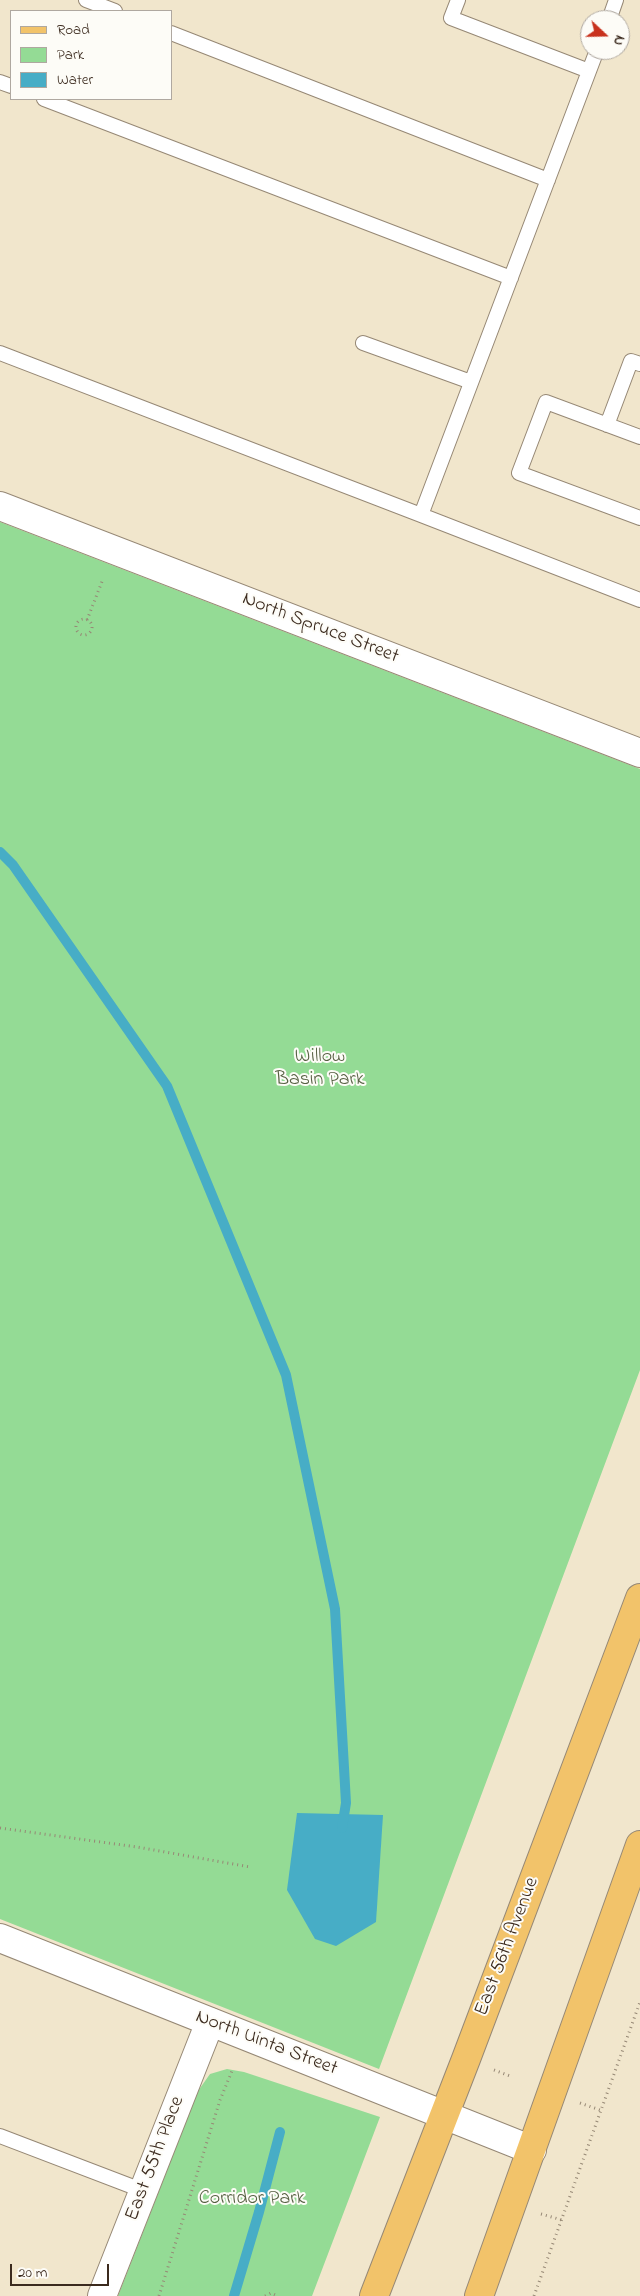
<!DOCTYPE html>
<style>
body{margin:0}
#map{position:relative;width:640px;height:2296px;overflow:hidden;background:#f1e6cc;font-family:"Indie Flower",sans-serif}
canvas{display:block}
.legend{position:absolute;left:10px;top:10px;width:162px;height:90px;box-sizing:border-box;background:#fdfcf7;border:1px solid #afa8a0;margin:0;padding:6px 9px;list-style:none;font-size:15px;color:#3b2a1e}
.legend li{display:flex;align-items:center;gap:10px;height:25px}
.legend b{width:25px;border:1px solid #afa8a0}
.north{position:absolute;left:580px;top:10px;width:50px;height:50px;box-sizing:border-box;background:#fdfcf7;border:1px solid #afa8a0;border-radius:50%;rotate:111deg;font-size:14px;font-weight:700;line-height:20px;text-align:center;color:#3b2a1e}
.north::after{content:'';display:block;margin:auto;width:18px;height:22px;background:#c8321e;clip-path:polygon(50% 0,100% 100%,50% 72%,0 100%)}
.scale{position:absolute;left:10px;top:2264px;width:99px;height:22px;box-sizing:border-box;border:2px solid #3b2a1e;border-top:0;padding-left:6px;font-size:15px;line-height:18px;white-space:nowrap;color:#3b2a1e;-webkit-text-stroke:4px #fdfcf7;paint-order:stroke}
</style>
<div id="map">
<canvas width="640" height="2296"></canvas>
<ul class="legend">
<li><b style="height:6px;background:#f2c36a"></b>Road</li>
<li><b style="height:14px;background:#94db95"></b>Park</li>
<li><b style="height:14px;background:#47adc6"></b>Water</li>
</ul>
<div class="north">N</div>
<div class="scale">20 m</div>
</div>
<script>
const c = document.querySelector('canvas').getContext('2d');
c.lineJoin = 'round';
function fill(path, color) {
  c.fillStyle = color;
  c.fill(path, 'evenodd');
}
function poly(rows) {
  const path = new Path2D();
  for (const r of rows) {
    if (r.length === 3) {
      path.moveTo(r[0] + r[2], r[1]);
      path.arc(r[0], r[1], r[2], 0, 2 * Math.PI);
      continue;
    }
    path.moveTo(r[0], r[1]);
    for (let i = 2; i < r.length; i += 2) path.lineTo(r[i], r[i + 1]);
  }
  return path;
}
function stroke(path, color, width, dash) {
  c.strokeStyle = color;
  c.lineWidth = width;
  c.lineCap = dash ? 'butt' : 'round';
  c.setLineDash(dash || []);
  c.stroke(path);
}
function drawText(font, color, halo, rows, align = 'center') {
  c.font = font + ' "Indie Flower",sans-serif';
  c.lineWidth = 4;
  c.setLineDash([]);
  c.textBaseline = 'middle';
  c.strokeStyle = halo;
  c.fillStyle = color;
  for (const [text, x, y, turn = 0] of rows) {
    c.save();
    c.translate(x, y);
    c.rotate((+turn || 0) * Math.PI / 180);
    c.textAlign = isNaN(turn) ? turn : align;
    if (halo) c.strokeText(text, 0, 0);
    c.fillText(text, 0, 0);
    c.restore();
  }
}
fill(poly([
 [0,522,640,769,640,1370,379,2069,0,1919],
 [227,2069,244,2072,380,2117,312,2296,118,2296,198,2091,210,2074]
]), '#94db95');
fill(poly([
 [297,1813,383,1815,376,1922,336,1946,315,1939,287,1890]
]), '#47adc6');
stroke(poly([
 [0,852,13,865,167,1086,286,1375,335,1609,346,1803,342,1828],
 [234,2296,259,2212,280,2132]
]), '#47adc6', 10);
const service = poly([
 [86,0,115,11],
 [458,0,451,18,589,71],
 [609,20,616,0],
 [171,33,548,180],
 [597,50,421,515,640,600],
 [0,82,11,86],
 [44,99,511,278],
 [363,343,471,382],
 [0,353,421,515],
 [607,425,631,361,640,364],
 [640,437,546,402,519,473,640,518],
 [0,2136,144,2191]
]);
const minor = poly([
 [102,2296,210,2022]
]);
const tertiary = poly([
 [0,506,640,753],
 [0,1938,532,2150]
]);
const primary = poly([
 [374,2296,466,2059,640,1598],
 [479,2296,640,1845]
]);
stroke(service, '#968875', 16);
stroke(minor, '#968875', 30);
stroke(tertiary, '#968875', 30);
stroke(primary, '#968875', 30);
stroke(poly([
 [84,627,8],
 [87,620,103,579],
 [0,1828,137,1847,250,1867],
 [494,2070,510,2076],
 [580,2103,600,2110],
 [541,2214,562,2220],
 [159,2296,220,2100,232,2071],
 [265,2296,271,2293,278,2296],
 [534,2296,640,2002]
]), '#968875', 3, [1, 4]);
stroke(service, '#fff', 14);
stroke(minor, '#fff', 28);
stroke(tertiary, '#fff', 28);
stroke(primary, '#f2c36a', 28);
drawText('20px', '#3b2a1e', '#fdfcf7', [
 ["North Spruce Street",320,629,21],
 ["East 56th Avenue",508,1947,-69],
 ["North Uinta Street",266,2044,21],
 ["East 55th Place",156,2159,-69]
]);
drawText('20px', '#565f42', '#fdfcf7', [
 ["Willow",320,1058],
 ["Basin Park",320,1081],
 ["Corridor Park",252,2200]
]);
</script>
